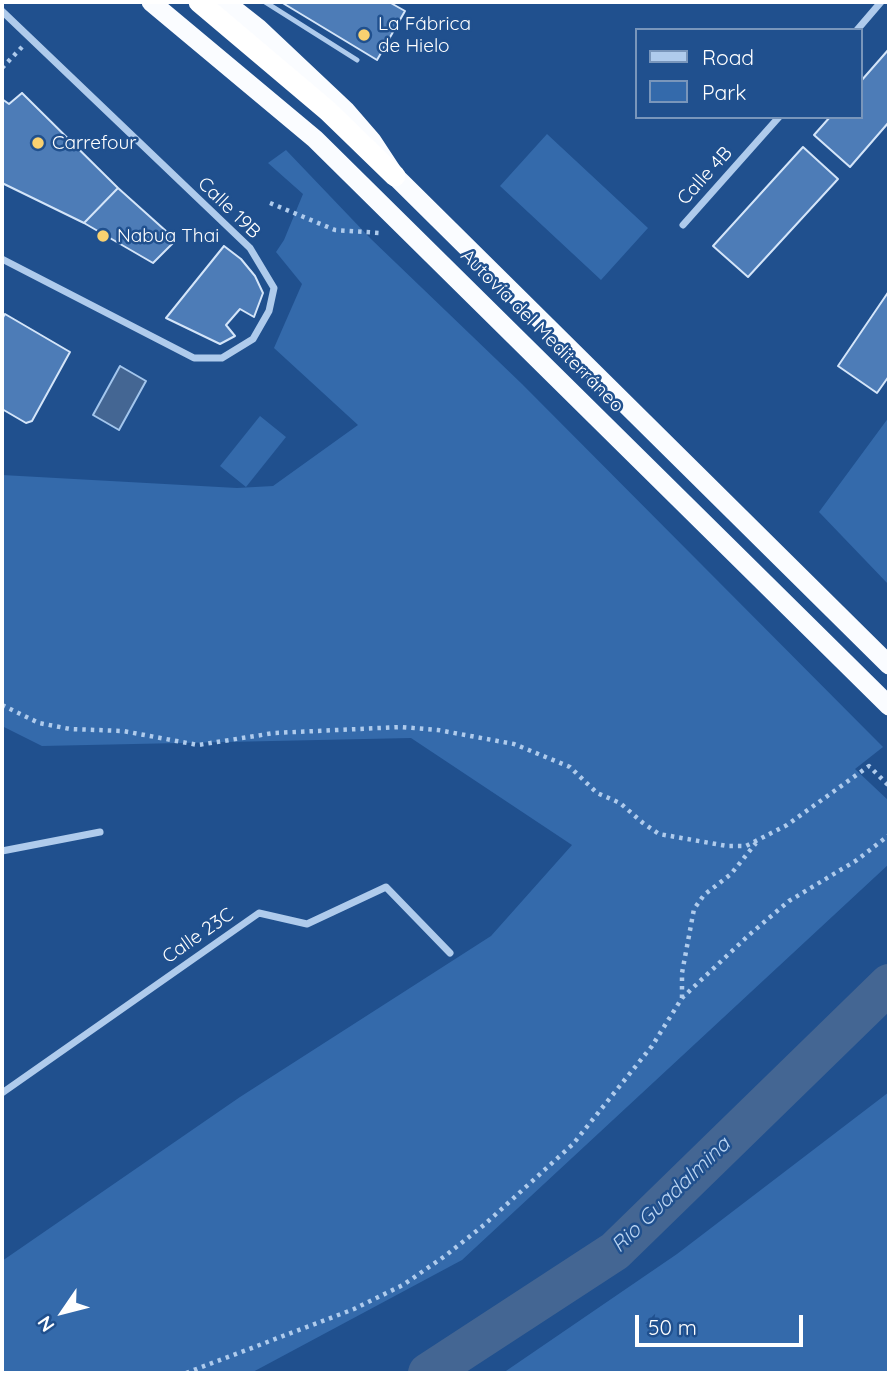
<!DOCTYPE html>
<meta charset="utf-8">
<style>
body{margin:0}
#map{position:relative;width:891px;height:1375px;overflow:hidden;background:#20508e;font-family:Quicksand,sans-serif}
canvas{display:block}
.frame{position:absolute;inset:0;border:4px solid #fff;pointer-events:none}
.legend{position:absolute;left:635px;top:28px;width:228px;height:91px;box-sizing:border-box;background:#20508e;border:2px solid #7996bb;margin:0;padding:9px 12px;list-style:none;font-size:21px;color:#fff}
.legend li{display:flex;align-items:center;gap:14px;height:35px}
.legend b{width:35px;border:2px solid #7996bb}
.north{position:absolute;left:28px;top:1277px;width:70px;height:70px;-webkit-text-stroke:5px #20508e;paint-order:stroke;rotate:235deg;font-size:19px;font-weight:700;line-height:28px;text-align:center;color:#fff}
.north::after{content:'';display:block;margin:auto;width:24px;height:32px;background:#fff;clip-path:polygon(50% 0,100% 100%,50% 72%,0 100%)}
.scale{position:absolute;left:635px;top:1315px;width:168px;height:32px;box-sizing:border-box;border:4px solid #fff;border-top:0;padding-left:9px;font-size:21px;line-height:24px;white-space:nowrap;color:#fff;-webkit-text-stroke:5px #20508e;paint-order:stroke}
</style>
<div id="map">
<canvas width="891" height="1375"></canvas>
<div class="frame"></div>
<ul class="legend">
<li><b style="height:9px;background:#afcbec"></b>Road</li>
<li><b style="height:19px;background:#346aab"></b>Park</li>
</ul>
<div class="north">N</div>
<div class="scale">50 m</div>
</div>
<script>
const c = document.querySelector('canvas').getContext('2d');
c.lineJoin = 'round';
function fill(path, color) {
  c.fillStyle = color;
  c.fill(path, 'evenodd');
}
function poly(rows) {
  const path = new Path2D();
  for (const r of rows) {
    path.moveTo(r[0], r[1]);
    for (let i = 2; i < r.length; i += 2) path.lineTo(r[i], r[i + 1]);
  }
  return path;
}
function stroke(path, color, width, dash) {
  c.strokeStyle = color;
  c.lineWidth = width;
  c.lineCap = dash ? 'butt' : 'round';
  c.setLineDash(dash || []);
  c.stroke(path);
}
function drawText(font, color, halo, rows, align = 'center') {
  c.font = font + ' Quicksand,sans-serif';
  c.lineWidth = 5;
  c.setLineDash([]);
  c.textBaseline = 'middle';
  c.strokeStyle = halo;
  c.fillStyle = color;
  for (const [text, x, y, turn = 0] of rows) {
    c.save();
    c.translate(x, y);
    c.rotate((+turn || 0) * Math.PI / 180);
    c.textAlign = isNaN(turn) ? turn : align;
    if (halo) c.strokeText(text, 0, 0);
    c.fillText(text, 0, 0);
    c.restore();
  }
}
fill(poly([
 [547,134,648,228,601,280,500,186],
 [286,150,371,239,522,384,883,747,855,769,889,801,889,864,462,1260,251,1373,2,1373,2,1261,240,1097,491,936,572,845,411,738,42,746,2,726,2,475,237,488,273,486,358,425,274,348,302,284,276,252,284,240,303,194,268,163],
 [260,416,286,437,246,487,220,466],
 [889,417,889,585,819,512],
 [889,1092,889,1373,503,1373,677,1254]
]), '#346aab');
const water = poly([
 [120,366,146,381,119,430,93,415,120,366]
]);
fill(water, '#446693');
stroke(water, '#a3c6ed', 2);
stroke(poly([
 [428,1373,615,1251,889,984]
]), '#446693', 40);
const building = poly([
 [281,2,389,2,405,11,377,60,281,2],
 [889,49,889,122,850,167,814,135,830,117,861,117,861,81,889,49],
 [22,93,118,188,84,223,2,183,2,99,9,104,22,93],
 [803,147,838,179,748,277,713,246,803,147],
 [118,188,176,240,153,263,84,223,118,188],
 [224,246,241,259,255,276,263,293,254,317,240,309,226,325,235,336,220,344,166,318,224,246],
 [889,291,889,376,877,393,838,366,889,291],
 [5,314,70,352,32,421,26,423,2,409,2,319,5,314]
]);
fill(building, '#4d7cb7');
stroke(building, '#d4e5f9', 2);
stroke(poly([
 [2,68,23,46],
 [270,203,335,230,380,233],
 [2,705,39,723,70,729,123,731,198,745,274,733,401,727,438,730,514,744,570,767,597,793,620,803,643,823,659,834,727,846,746,846,787,825,869,766,889,786],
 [682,998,682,973,694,909,704,895,731,874,756,843],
 [186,1373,354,1309,403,1285,445,1256,484,1225,573,1144,652,1046,682,998,749,935,789,901,857,860,889,835]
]), '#afcbec', 4.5, [3.5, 5]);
stroke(poly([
 [265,2,357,60]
]), '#afcbec', 5);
stroke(poly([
 [2,11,250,248,274,288,269,311,253,339,222,358,194,358,2,259],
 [857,30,881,2],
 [683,225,779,117],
 [2,851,100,832],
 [2,1093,259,913,307,924,386,887,450,953]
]), '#afcbec', 7);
stroke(poly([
 [151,2,315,139,889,706],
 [225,2,258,28,346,111,372,141,395,176,889,665]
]), '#fafcff', 19);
stroke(poly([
 [199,2,328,111,395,176]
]), '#fff', 21);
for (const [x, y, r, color] of [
 [364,35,7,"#f9d170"],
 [38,143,7,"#f9d170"],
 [103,236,7,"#f9d170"]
]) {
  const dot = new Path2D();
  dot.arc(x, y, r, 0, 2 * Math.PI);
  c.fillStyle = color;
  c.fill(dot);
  stroke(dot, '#20508e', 2.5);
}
drawText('19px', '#fff', '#20508e', [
 ["La Fábrica",378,24],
 ["de Hielo",378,46],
 ["Carrefour",52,143],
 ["Nabua Thai",117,236]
], 'left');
drawText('19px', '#fff', '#20508e', [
 ["Calle 4B",705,176,-48],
 ["Calle 19B",229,208,44],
 ["Autovía del Mediterráneo",542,331,45],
 ["Calle 23C",198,936,-35]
]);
drawText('italic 21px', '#bbd5f3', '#20508e', [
 ["Rio Guadalmina",671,1195,-44]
]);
</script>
